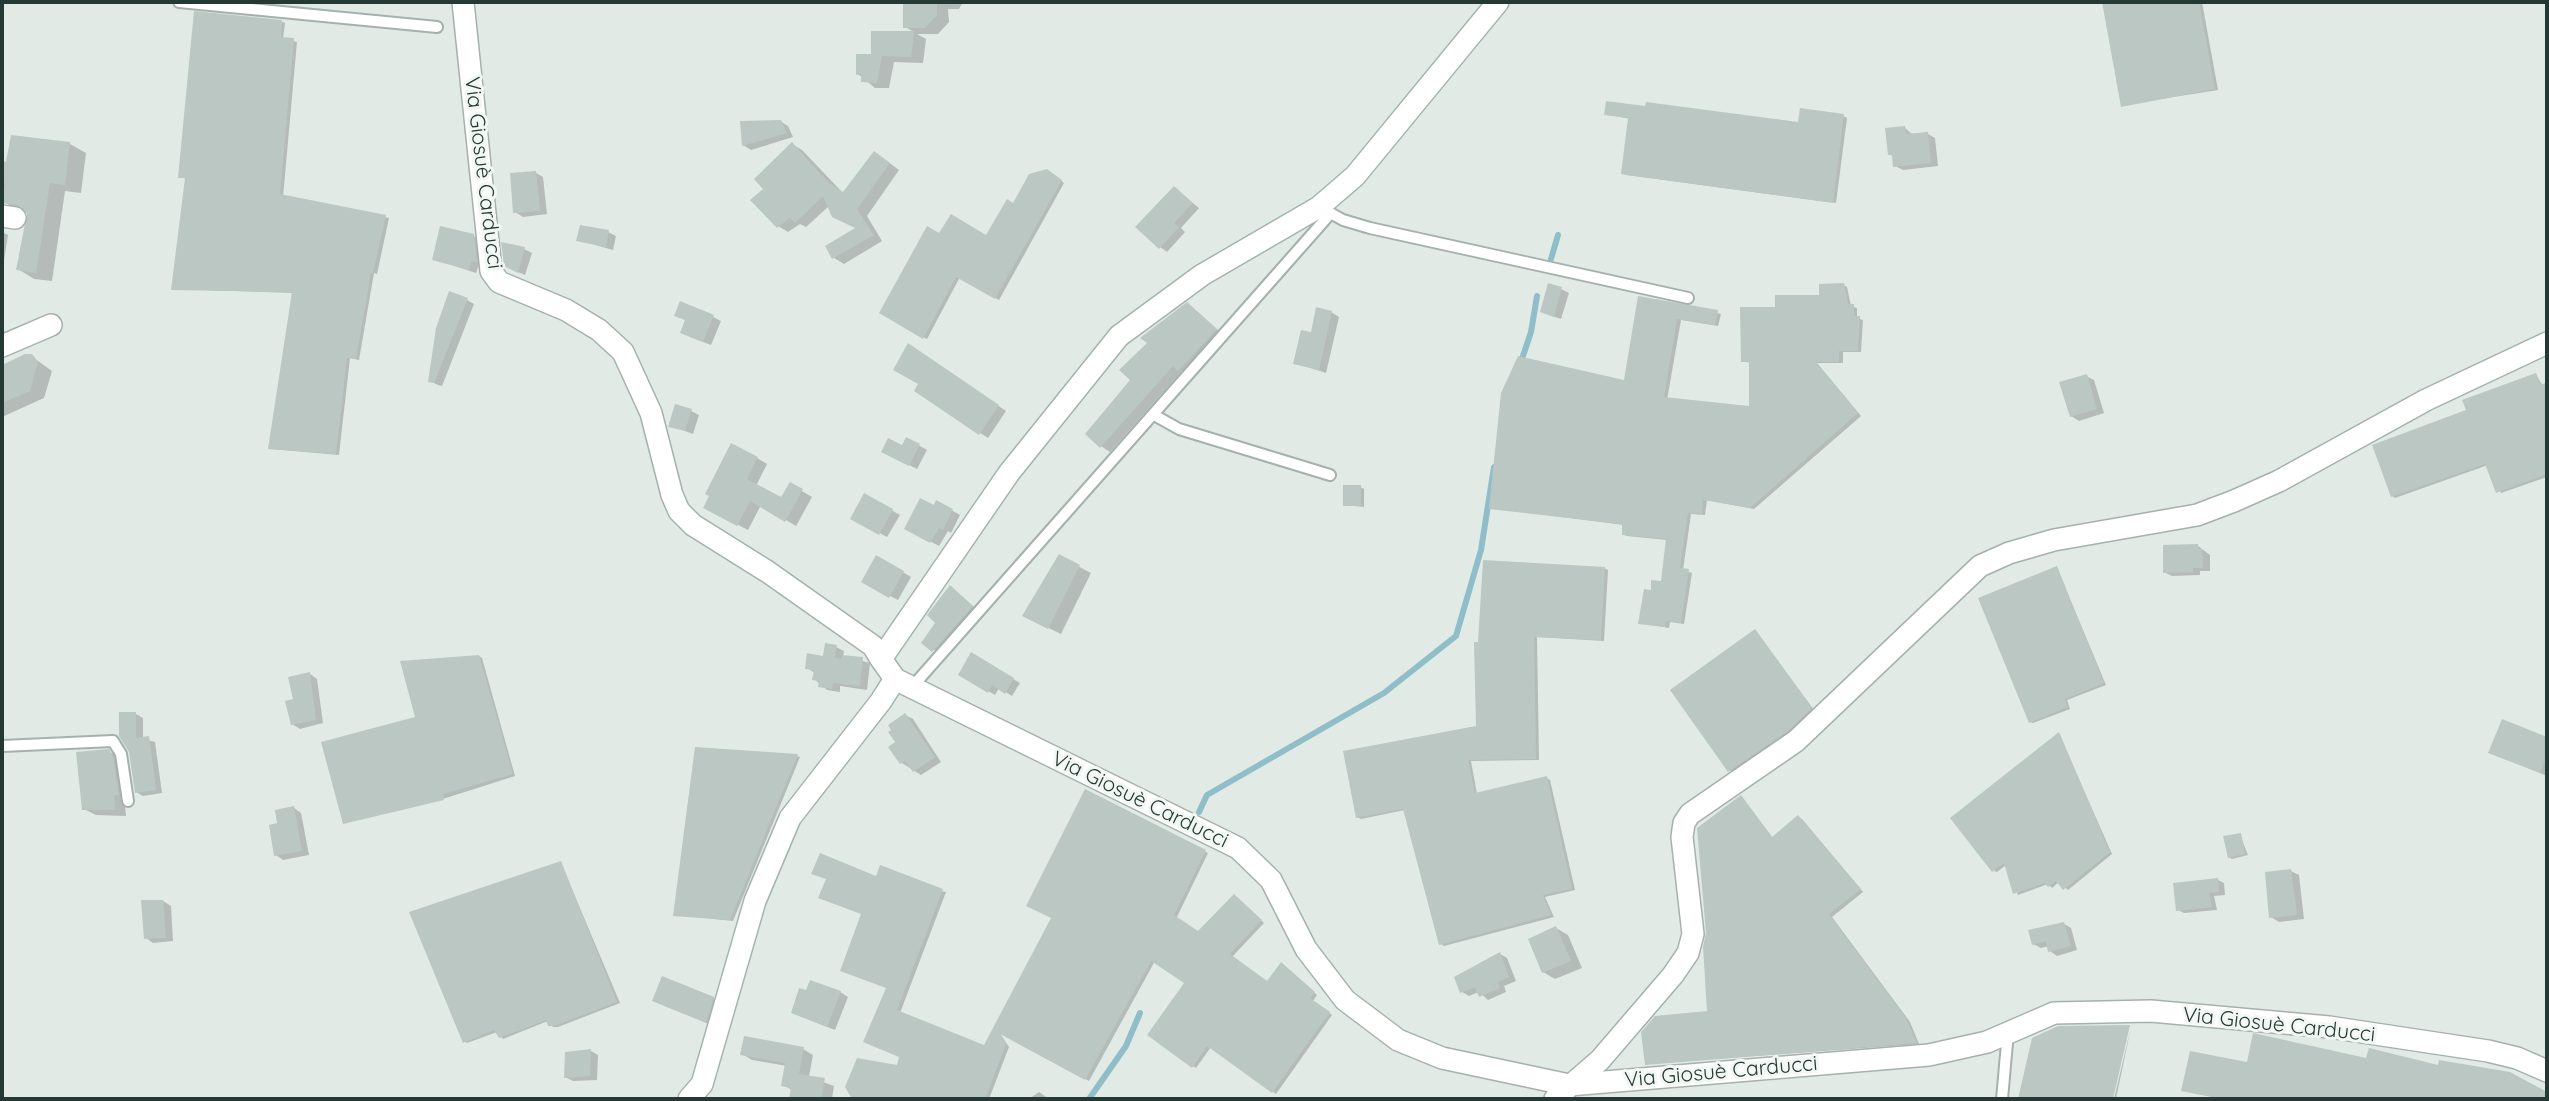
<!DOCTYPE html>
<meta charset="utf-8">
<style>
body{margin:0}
#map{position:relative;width:2549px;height:1101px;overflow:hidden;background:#e2eae6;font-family:Quicksand,sans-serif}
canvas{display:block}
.frame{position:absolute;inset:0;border:4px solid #243934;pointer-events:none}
</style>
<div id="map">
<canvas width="2549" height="1101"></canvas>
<div class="frame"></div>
</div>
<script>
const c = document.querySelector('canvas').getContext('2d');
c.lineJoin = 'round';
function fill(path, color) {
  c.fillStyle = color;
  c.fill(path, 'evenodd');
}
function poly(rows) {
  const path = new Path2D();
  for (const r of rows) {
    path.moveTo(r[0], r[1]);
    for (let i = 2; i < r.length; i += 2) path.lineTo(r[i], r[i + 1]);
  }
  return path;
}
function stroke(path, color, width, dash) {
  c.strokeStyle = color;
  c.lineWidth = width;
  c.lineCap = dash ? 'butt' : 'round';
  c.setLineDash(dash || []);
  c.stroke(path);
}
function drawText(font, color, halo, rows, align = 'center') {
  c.font = font + ' Quicksand,sans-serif';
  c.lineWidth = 6;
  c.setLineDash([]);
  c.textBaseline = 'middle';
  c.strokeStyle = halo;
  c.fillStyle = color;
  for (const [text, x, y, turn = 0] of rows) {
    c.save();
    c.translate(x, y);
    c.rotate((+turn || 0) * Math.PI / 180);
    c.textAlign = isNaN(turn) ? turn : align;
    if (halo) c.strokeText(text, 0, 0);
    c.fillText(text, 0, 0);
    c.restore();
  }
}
fill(poly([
 [905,2,963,2,959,9,948,9,949,22,938,34,917,34,926,39,923,63,894,62,889,88,875,88,858,74,872,55,873,32,914,32,905,27],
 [2104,2,2202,2,2218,90,2123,105],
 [282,22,285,23,283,39,297,42,283,197,389,218,377,274,374,273,359,360,350,358,339,455,270,449,294,293,173,289,186,179,180,177],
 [1606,114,1800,124,1843,116,1847,118,1836,203,1626,175,1623,173,1630,119],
 [780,121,788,126,793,137,751,150,743,145],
 [1905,128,1913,135,1928,134,1935,138,1938,166,1903,170,1895,166,1894,157,1889,154],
 [12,137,70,144,86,153,81,193,65,191,52,281,34,279,18,269,29,213,20,211,4,202,6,189,2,188,2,163,7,164],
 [792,144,802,150,844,194,884,159,899,170,867,216,882,241,844,264,834,258,857,228,829,206,806,227,800,224,788,232,778,226,765,189],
 [536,173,543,177,547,214,523,217,515,212],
 [1051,173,1064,183,999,300,960,277,927,339,881,313,940,236,987,238,1014,205],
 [1174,188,1199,208,1181,228,1185,232,1167,252,1160,247],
 [2,232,8,235,4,260,2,260],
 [608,232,616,236,613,250,578,240],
 [473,236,481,240,484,265,479,264,476,273,434,259],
 [524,249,532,253,525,275,513,270],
 [1843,285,1847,287,1851,306,1857,308,1857,318,1863,320,1861,352,1843,352,1843,363,1817,363,1861,416,1754,509,1707,500,1705,515,1691,514,1683,570,1692,573,1684,624,1670,622,1669,628,1640,623,1652,591,1662,583,1667,540,1627,536,1623,534,1624,525,1491,508,1626,382,1640,298,1721,314,1718,326,1681,320,1667,400,1751,408,1750,363,1743,361,1777,309,1821,296],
 [1561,289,1569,293,1561,319,1549,315],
 [467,300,474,304,442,386,438,385,430,381],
 [1187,304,1225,336,1189,375,1182,371,1110,452,1101,446,1133,380],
 [1331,312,1339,317,1326,373,1295,363,1313,334],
 [713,317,721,321,711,345,690,337,687,321],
 [916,350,1006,411,988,438,916,391,921,384],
 [31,356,52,371,44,398,2,417,2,368],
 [2536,375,2543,386,2547,384,2547,477,2501,493,2488,465,2395,498,2392,496,2468,411],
 [2086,376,2094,380,2104,413,2079,421,2071,416],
 [691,411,699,415,693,434,671,426],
 [907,439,927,450,917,469,883,451,902,447],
 [757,458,767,464,756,486,782,499,790,484,812,497,796,526,761,505,748,530,715,513],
 [1360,487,1364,489,1364,507,1345,505],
 [865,495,900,515,887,537,852,518],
 [937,502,960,515,951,533,948,531,939,546,907,529],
 [2198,546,2210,555,2210,571,2200,571,2200,575,2172,576,2164,572],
 [1059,556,1091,573,1061,634,1036,622],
 [877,557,911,577,898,600,863,582],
 [1604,568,1608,570,1604,641,1537,637,1539,760,1471,761,1477,794,1546,778,1550,780,1575,890,1545,897,1554,917,1444,946,1441,944,1405,810,1361,819,1357,817,1477,728,1476,643],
 [2057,568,2106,685,2067,700,2070,709,2033,723,2030,722],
 [950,588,983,614,945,658,924,642,937,622],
 [1756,631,1814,710,1791,732,1733,772,1729,770],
 [836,647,844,651,843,656,870,663,867,690,840,686,840,692,827,690,814,679,815,673,807,668],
 [972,655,1020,683,1012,696,999,688,995,695,960,674],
 [479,656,482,658,515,776,446,798,344,822,418,718],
 [310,674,317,679,323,723,300,729,292,724,295,700],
 [136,714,143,718,143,739,155,742,162,793,143,796,136,792,130,752],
 [905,715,913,719,941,762,921,775,902,763,897,743],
 [2503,721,2547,739,2547,776,2490,752],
 [2059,734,2112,854,2068,890,2059,882,2052,888,2048,884,2018,895,2006,865,1997,872,1994,871],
 [108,751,121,758,126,816,96,815,84,809],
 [797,756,800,757,733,921,675,915],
 [1086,791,1208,853,1176,919,1199,933,1238,898,1264,923,1232,957,1268,983,1285,966,1317,995,1313,1001,1332,1015,1276,1094,1211,1047,1196,1068,1193,1066,1186,983,1155,961,1089,1081,999,1032,1009,1047,989,1099,854,1099,847,1087,898,1067,901,1056,888,988,877,878,946,892,900,1013,985,1047,1053,918],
 [1741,797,1773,838,1798,817,1802,819,1863,892,1832,917,1910,1022,1919,1044,1647,1064,1708,1013],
 [294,808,301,813,309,855,283,860,276,855,279,825],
 [2240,835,2248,855,2232,859,2229,857],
 [561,863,620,1003,558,1027,553,1027,548,1021,503,1039,497,1032,467,1043,464,1041],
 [2291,871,2299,875,2304,919,2279,922,2271,917],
 [2218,880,2224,883,2225,895,2214,896,2217,910,2184,913,2178,910],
 [163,901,171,906,173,941,153,943,146,938],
 [2064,924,2071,928,2077,950,2057,956,2050,951,2049,946,2041,948,2033,944],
 [1556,928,1568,935,1582,968,1555,979,1543,972],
 [1500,954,1507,958,1516,981,1504,986,1506,992,1488,1000,1479,992,1469,996,1462,992],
 [840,992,848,997,835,1030,800,1016],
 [713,998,725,1005,718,1028,654,1000],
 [2131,1027,2116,1099,2114,1099],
 [803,1049,813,1055,809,1077,834,1086,832,1099,791,1099,792,1090,783,1085,787,1066,752,1060,742,1054],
 [591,1051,598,1055,597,1080,573,1081,565,1077],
 [2368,1060,2509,1074,2547,1094,2547,1099,2222,1099,2183,1090,2248,1064],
 [1039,1092,1049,1099,1029,1099]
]), '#0003');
stroke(poly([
 [1551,259,1558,235],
 [1521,362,1531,332,1537,296],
 [1199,812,1207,795,1384,693,1456,636,1481,550,1494,467],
 [1089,1099,1126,1046,1140,1013]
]), '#90bec8', 6);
fill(poly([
 [903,2,937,2,937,15,925,28,903,28],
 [2102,2,2199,2,2215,89,2121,107],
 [194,11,282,20,281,37,294,38,280,194,386,215,373,273,371,273,356,359,347,358,336,454,268,449,292,292,171,290,185,178,178,178],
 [871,31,914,31,911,57,882,56,877,83,861,82,861,74,856,75,856,54,871,54],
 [1606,101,1645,106,1646,102,1798,122,1800,108,1844,114,1833,203,1621,174,1628,118,1604,115],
 [781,120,787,133,742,146,740,121],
 [1905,126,1906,134,1928,132,1931,163,1893,167,1892,155,1888,155,1885,128],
 [11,135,70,142,65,185,50,183,36,273,16,270,27,213,18,205,2,203,5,183,2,183,2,161,6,162],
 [792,142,828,182,843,192,874,151,890,163,857,209,875,237,872,236,832,259,825,246,855,228,832,217,823,196,795,223,790,218,777,228,750,200,763,189,754,179],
 [1047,169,1062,180,995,299,956,277,923,339,879,313,927,226,939,233,951,214,986,235,1007,199,1013,203,1029,174],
 [536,171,540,211,513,213,510,173],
 [1174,186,1193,203,1174,223,1179,227,1159,249,1135,227],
 [580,225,609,230,606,247,576,241],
 [440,226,474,234,477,262,471,261,469,270,432,260],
 [501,242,525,247,518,273,504,266],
 [1548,283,1562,287,1554,317,1540,312],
 [1844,283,1848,304,1854,304,1854,316,1860,316,1858,351,1839,351,1839,362,1816,362,1858,413,1750,508,1703,500,1702,514,1688,513,1680,568,1689,569,1681,623,1666,621,1665,627,1638,624,1644,589,1651,590,1651,580,1661,581,1666,539,1622,535,1622,524,1489,509,1501,393,1518,356,1624,380,1638,296,1718,310,1715,325,1677,319,1664,397,1749,406,1749,362,1741,362,1740,307,1775,307,1775,295,1819,295,1819,284],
 [449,291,468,298,434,383,428,382,436,328],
 [680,301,714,315,703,342,680,333,685,320,674,316],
 [1187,302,1217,329,1178,371,1173,366,1100,448,1085,434,1130,380,1119,370,1147,343,1140,338],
 [1316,307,1332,311,1319,370,1293,364,1301,330,1311,332],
 [908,343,999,405,979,435,914,391,918,384,893,370],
 [25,354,32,354,38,362,30,391,2,403,2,365],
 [2536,373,2541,385,2547,382,2547,474,2496,493,2485,464,2391,497,2372,445,2466,410,2462,400],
 [2087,374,2097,409,2070,417,2059,382],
 [675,404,692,409,685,431,668,427],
 [906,437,920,444,909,466,881,452,888,438,902,445],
 [731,443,758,457,747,479,781,497,790,482,803,489,785,522,750,501,737,526,703,508,709,496,705,494],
 [1343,485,1361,485,1361,506,1343,506],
 [864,493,893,509,879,535,850,519],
 [920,498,934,505,936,500,953,509,943,530,939,528,930,543,904,529],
 [2198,544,2198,549,2202,549,2203,568,2193,568,2193,572,2163,573,2163,545],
 [1059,554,1080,565,1048,629,1022,616],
 [876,555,904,571,889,598,861,582],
 [1483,560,1605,567,1601,640,1534,637,1536,759,1468,760,1475,793,1547,776,1572,889,1543,895,1551,915,1439,945,1403,809,1356,818,1343,751,1476,726,1474,642,1478,642],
 [2057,566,2104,683,2065,699,2068,707,2029,723,1978,598],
 [950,585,973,606,932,652,921,643,935,623,927,615],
 [1755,629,1812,708,1788,731,1728,772,1670,690],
 [825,643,837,645,835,658,842,659,842,655,863,657,860,686,833,683,832,689,818,687,819,681,812,680,814,670,805,669,807,653,823,656],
 [971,652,1014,678,1005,694,992,685,988,693,958,675],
 [479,655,513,774,443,794,444,800,343,824,321,742,415,717,400,661],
 [310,672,316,720,291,725,285,701,293,699,288,677],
 [119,712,136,712,136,738,149,736,156,790,135,793,129,752,119,736],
 [905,713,935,757,913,772,905,761,900,764,888,747,895,742,888,732,891,730,888,725],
 [2502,719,2547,737,2547,755,2540,773,2488,753],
 [2059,732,2110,852,2063,890,2056,881,2048,887,2044,883,2013,894,2004,863,1992,872,1950,818],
 [695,747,798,754,730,920,673,916],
 [109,749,113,757,119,795,114,796,115,810,82,810,76,752],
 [1085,789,1206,850,1174,915,1198,931,1234,894,1262,920,1230,954,1267,981,1281,962,1315,992,1310,998,1330,1012,1272,1093,1207,1046,1192,1068,1147,1035,1184,983,1151,961,1085,1080,1000,1034,1006,1044,985,1099,852,1099,845,1087,857,1058,897,1065,899,1057,863,1042,886,988,840,971,861,914,818,898,826,879,811,874,820,853,876,876,880,865,943,889,897,1010,984,1045,1051,918,1026,906],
 [1741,795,1772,837,1798,815,1861,889,1829,914,1906,1018,1917,1043,1645,1065,1641,1032,1655,1016,1707,1011,1703,947,1706,933,1697,828],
 [294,806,302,851,274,856,269,825,277,823,275,810],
 [2241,833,2245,854,2228,858,2223,836],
 [561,861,617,1002,554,1026,548,1026,546,1020,499,1038,494,1030,463,1043,409,912],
 [2291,869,2297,915,2269,918,2265,872],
 [2218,878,2219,892,2209,893,2212,907,2176,911,2173,883],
 [141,900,163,900,166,938,144,939],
 [2064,922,2071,946,2048,952,2046,941,2032,945,2028,930],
 [1556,926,1571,961,1542,973,1528,939],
 [1500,952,1509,977,1498,982,1500,988,1479,997,1475,987,1460,993,1454,977],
 [662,976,714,997,706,1023,652,1001],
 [810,980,841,991,827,1027,791,1013,799,988,806,990],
 [2130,1025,2113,1099,2018,1099,2032,1038,2058,1026],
 [2253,1033,2366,1058,2369,1048,2438,1065,2439,1060,2510,1072,2547,1092,2547,1099,2222,1099,2181,1091,2190,1051,2247,1062],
 [744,1036,804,1047,799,1074,825,1078,821,1099,789,1099,791,1088,781,1086,785,1063,740,1055],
 [591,1049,590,1076,564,1078,565,1052]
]), '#bac7c3');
const lane = poly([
 [179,2,437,27],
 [1325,210,1343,220,1370,228,1688,298],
 [1154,415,1179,429,1330,475],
 [912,687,1330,214],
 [2,746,113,741,121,754,128,801],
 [2002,1099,2008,1032]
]);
const street = poly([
 [463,2,491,271,499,282,566,310,599,330,623,352,651,413,672,495,679,511,693,525,768,572,873,646,881,659],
 [2,216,15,218],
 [2,346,51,325],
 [895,679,1238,848,1271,880,1306,949,1345,1000,1398,1040,1442,1058,1569,1085,1929,1055,1987,1042,2054,1013,2151,1011,2329,1027,2488,1051,2517,1058,2547,1071],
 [1555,1099,1600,1060,1673,975,1688,953,1693,934,1682,837,1684,823,1690,814,1796,741,1980,566,2009,553,2054,540,2197,515,2234,501,2279,481,2426,400,2547,343]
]);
const secondary = poly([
 [689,1099,702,1084,755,901,790,818,881,701,895,679,881,659,1009,473,1119,336,1202,275,1319,207,1355,176,1498,2]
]);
stroke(lane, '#a5b1ad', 14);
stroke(street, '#a5b1ad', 24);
stroke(secondary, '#a2b4ae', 24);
stroke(lane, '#fff', 10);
stroke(street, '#fff', 21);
stroke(secondary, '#fff', 21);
drawText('21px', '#243934', '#f2f7f4', [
 ["Via Giosuè Carducci",483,173,83],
 ["Via Giosuè Carducci",1140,800,26],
 ["Via Giosuè Carducci",2279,1025,6],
 ["Via Giosuè Carducci",1721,1072,-5]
]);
</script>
